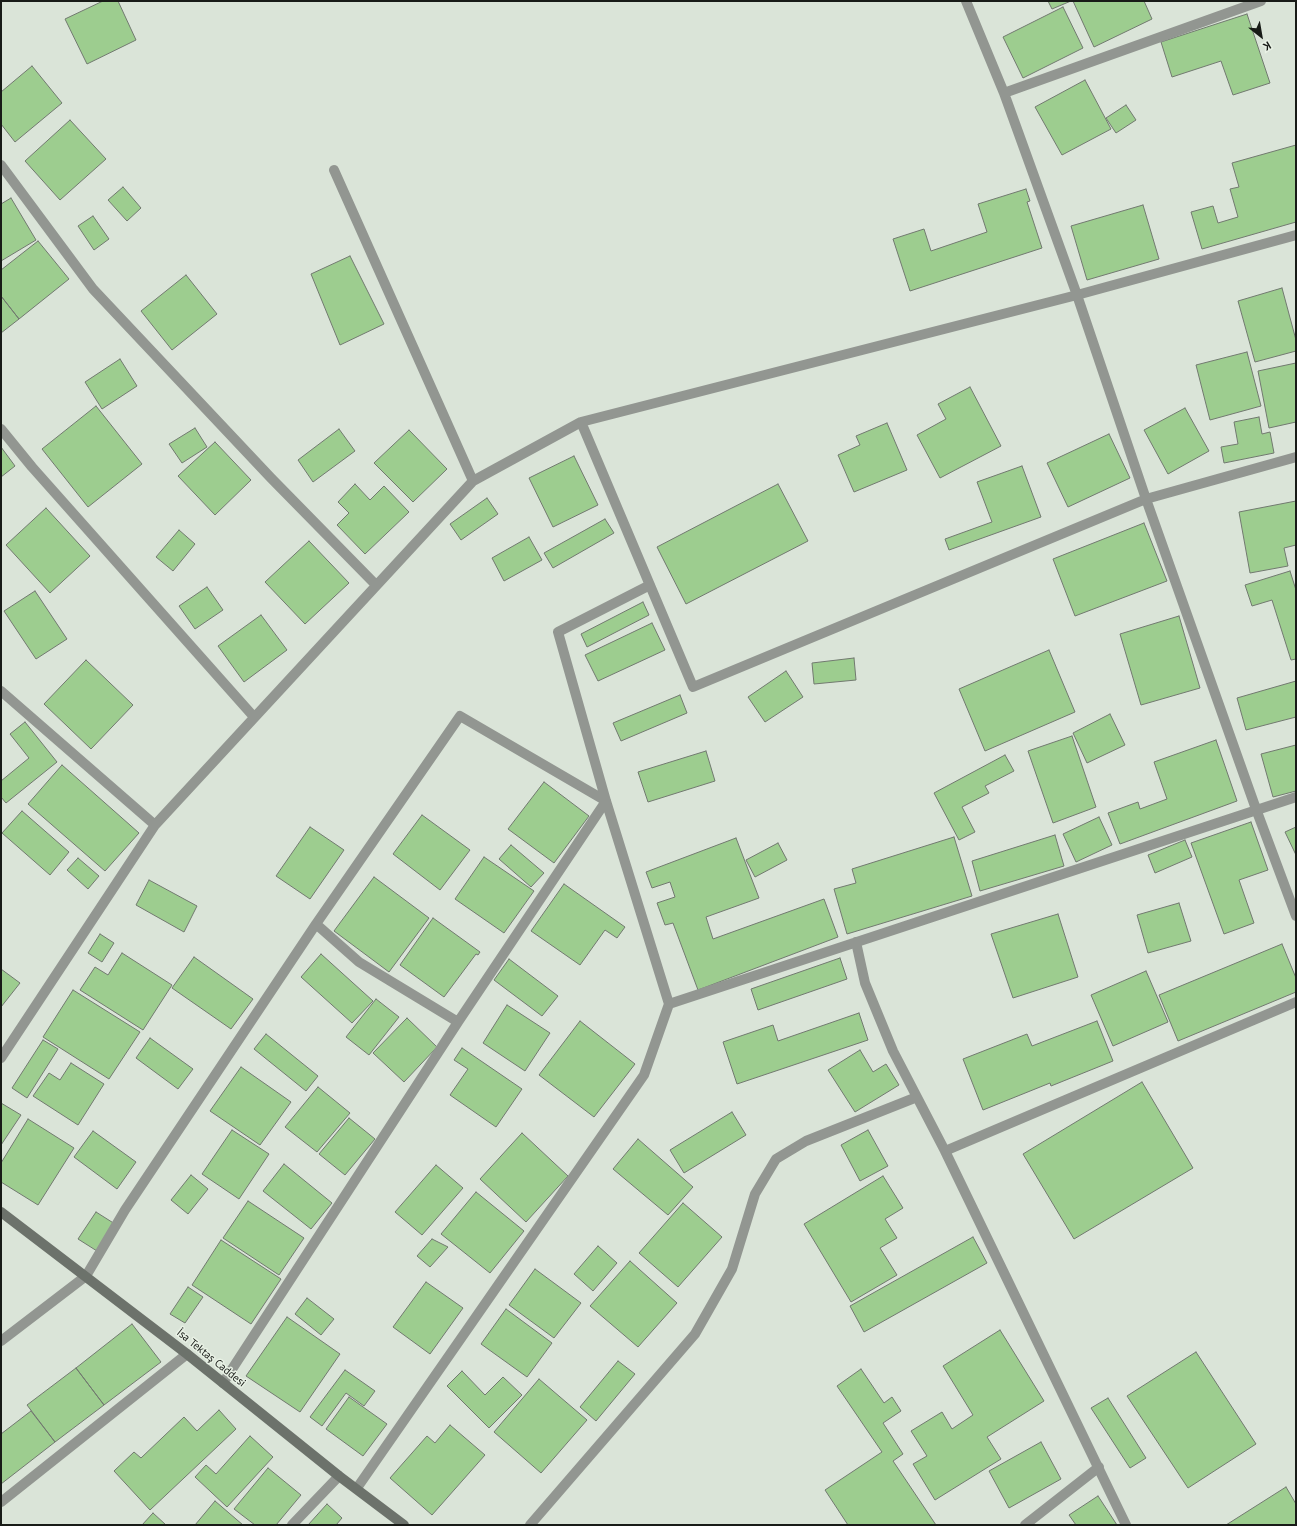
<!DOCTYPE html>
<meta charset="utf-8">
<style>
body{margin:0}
#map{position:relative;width:1297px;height:1526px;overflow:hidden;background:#dae4d8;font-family:"PT Sans",sans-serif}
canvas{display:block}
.frame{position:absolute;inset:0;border:2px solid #181b17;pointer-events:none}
.north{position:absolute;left:1241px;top:16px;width:40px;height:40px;-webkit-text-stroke:3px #e8f1e5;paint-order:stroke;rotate:149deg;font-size:11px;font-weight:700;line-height:16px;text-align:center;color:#181b17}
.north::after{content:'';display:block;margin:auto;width:14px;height:18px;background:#181b17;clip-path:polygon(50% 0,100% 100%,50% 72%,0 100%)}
</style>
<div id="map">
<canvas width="1297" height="1526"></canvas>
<div class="frame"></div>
<div class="north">K</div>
</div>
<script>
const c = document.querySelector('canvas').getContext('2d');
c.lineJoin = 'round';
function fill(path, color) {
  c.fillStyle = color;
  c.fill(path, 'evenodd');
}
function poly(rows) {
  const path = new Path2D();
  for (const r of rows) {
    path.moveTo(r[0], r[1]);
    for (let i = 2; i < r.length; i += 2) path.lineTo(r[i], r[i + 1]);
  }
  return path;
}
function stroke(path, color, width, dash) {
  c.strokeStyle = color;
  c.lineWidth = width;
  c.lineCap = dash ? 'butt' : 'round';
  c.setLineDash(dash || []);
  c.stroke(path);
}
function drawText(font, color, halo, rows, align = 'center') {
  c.font = font + ' "PT Sans",sans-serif';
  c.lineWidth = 3;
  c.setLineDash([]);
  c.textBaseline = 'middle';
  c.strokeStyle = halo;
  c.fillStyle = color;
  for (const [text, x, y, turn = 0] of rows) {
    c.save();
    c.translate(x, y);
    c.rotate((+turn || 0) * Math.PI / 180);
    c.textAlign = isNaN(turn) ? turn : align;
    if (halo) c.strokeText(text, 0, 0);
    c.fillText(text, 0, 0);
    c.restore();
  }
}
const building = poly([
 [103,1,118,1,136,40,87,64,65,19,103,1],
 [1048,1,1071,1,1052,9,1048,1],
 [1073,1,1144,1,1152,19,1094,47,1073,1],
 [1063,7,1083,48,1023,78,1003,37,1063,7],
 [1247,14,1270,83,1233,95,1221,61,1172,77,1161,42,1247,14],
 [32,66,62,103,15,142,1,124,1,92,32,66],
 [1085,80,1111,129,1062,155,1035,107,1085,80],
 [1126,105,1136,120,1116,133,1106,118,1126,105],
 [70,120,106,159,60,200,25,161,70,120],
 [1296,145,1296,222,1202,249,1191,212,1213,206,1218,223,1238,217,1230,189,1239,187,1232,163,1296,145],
 [123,187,141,208,127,221,108,200,123,187],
 [1026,189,1030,201,1027,202,1042,248,910,291,893,239,924,229,931,251,987,232,978,204,1026,189],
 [11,198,36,240,1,261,1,204,11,198],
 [1143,205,1159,259,1087,280,1071,226,1143,205],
 [93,216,109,239,94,250,78,226,93,216],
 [38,241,69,279,19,319,1,296,1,270,38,241],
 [350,256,384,324,340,345,311,274,350,256],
 [186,275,217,314,172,350,141,311,186,275],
 [1282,288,1296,340,1296,351,1255,362,1238,301,1282,288],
 [1,296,19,319,1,333,1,296],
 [1247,352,1261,406,1210,420,1196,365,1247,352],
 [120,359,137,386,102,409,85,382,120,359],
 [1296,363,1296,422,1269,428,1258,371,1296,363],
 [970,387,1001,446,940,478,917,435,946,419,938,404,970,387],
 [96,406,142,464,88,507,42,449,96,406],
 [1185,408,1209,451,1168,474,1144,430,1185,408],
 [1259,417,1262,434,1270,432,1274,453,1224,463,1221,447,1238,444,1234,422,1259,417],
 [887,423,907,470,854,492,838,455,860,445,856,436,887,423],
 [195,428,207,447,182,463,169,444,195,428],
 [339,429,355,451,313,482,298,460,339,429],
 [409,430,447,469,413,502,374,463,409,430],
 [1109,434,1130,478,1068,507,1047,463,1109,434],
 [215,442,251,480,215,515,178,476,215,442],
 [1,447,15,466,1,477,1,447],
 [574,456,598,505,553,527,529,478,574,456],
 [1022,466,1041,517,949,550,945,539,992,522,977,482,1022,466],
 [355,484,370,500,384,486,409,512,365,554,337,525,349,513,338,502,355,484],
 [778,484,808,541,686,604,657,547,778,484],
 [487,498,498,514,461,540,450,524,487,498],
 [1296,501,1296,545,1284,548,1288,566,1250,573,1239,512,1296,501],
 [46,508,90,556,50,593,6,545,46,508],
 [605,519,614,533,553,568,544,553,605,519],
 [1144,523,1167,581,1075,616,1053,559,1144,523],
 [179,530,195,544,173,571,156,557,179,530],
 [529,537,542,560,504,581,492,558,529,537],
 [309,541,349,583,305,624,265,582,309,541],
 [1290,571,1296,590,1296,659,1291,660,1272,600,1252,606,1245,585,1290,571],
 [207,587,223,610,195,629,179,606,207,587],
 [35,591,67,639,36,659,4,611,35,591],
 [643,602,649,615,587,647,581,634,643,602],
 [261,615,287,650,244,682,218,646,261,615],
 [1179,616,1200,688,1141,705,1120,634,1179,616],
 [652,623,665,650,598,681,585,655,652,623],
 [1049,650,1075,712,985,751,959,689,1049,650],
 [854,658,856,680,814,684,812,663,854,658],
 [86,660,133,705,91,749,44,704,86,660],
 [786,671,803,697,765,722,748,697,786,671],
 [1296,681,1296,717,1246,730,1237,698,1296,681],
 [680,695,687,713,621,741,613,723,680,695],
 [1110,714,1125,745,1087,763,1073,733,1110,714],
 [25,722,57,762,6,803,1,797,1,781,29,758,10,734,25,722],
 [1072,736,1096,807,1053,823,1028,751,1072,736],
 [1216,740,1237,801,1120,844,1108,813,1138,802,1140,809,1167,799,1154,762,1216,740],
 [1296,745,1296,791,1273,797,1261,754,1296,745],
 [706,751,715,781,648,802,638,772,706,751],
 [1005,755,1014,771,985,786,989,793,962,807,975,832,959,840,934,793,1005,755],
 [62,765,139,833,105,871,28,804,62,765],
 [544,782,589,816,554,863,508,829,544,782],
 [22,811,69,852,50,875,2,833,22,811],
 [422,815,470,850,440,890,393,854,422,815],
 [1099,817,1112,845,1076,862,1063,834,1099,817],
 [1251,822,1268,870,1239,880,1254,923,1224,934,1191,843,1251,822],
 [310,827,344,850,310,899,276,876,310,827],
 [1296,827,1296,855,1285,832,1296,827],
 [1055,835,1064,866,980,891,972,861,1055,835],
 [954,837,972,896,847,934,834,889,856,883,852,869,954,837],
 [736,838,759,898,706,917,713,939,824,899,838,937,698,990,673,923,665,925,657,903,675,897,670,882,652,888,646,872,736,838],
 [1185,840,1192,857,1155,873,1148,855,1185,840],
 [778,843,787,860,755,877,746,860,778,843],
 [511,845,544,873,531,887,499,859,511,845],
 [484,857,534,891,504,933,455,899,484,857],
 [78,858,99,876,88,889,67,870,78,858],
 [374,877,429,918,389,972,334,931,374,877],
 [149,880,197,906,184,932,136,905,149,880],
 [564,884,625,927,617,938,605,930,580,965,531,931,564,884],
 [1179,903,1191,941,1148,953,1137,915,1179,903],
 [1058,914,1078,977,1013,998,991,934,1058,914],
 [433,918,480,952,478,955,476,954,444,997,400,965,433,918],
 [100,934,114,943,102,962,88,953,100,934],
 [1282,944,1296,978,1296,992,1178,1041,1159,995,1282,944],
 [122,953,172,985,143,1030,80,990,95,967,108,975,122,953],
 [321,954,373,1001,352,1023,301,977,321,954],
 [194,957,253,999,231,1029,172,988,194,957],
 [840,958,847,979,758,1010,751,989,840,958],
 [509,959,558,996,542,1016,494,980,509,959],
 [1,969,20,983,1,1007,1,969],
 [1146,971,1168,1022,1113,1046,1091,995,1146,971],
 [73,990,140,1032,109,1079,43,1037,73,990],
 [376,999,399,1017,369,1055,346,1037,376,999],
 [507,1005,550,1033,525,1071,483,1043,507,1005],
 [859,1013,868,1040,737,1084,723,1042,773,1025,778,1041,859,1013],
 [407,1018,437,1047,404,1082,373,1053,407,1018],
 [580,1021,635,1064,594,1117,539,1075,580,1021],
 [1097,1021,1113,1061,1051,1086,1050,1083,983,1110,963,1059,1027,1034,1032,1046,1097,1021],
 [266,1034,318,1076,306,1091,254,1049,266,1034],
 [150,1038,193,1069,178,1089,136,1058,150,1038],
 [43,1040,58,1049,27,1098,12,1088,43,1040],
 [462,1048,522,1089,496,1127,450,1095,468,1069,454,1060,462,1048],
 [860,1050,873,1072,886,1064,899,1085,855,1112,828,1070,860,1050],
 [71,1063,104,1084,78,1125,33,1096,49,1073,60,1080,71,1063],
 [241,1067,291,1102,260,1145,210,1111,241,1067],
 [1142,1082,1193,1168,1074,1239,1023,1154,1142,1082],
 [318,1087,350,1113,317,1152,285,1127,318,1087],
 [1,1103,21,1115,1,1145,1,1103],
 [732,1112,746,1135,684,1173,670,1150,732,1112],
 [349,1118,375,1139,345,1175,319,1154,349,1118],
 [28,1119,74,1148,38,1205,1,1182,1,1163,28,1119],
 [232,1130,269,1154,239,1199,202,1174,232,1130],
 [868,1130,888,1166,860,1181,841,1145,868,1130],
 [93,1131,136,1162,117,1189,74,1157,93,1131],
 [522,1133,568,1176,526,1222,480,1179,522,1133],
 [638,1139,693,1187,668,1215,613,1169,638,1139],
 [284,1164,332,1203,311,1229,263,1191,284,1164],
 [436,1165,463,1188,422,1235,395,1212,436,1165],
 [191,1175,208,1189,188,1214,171,1200,191,1175],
 [883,1176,903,1208,885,1219,897,1238,880,1248,897,1275,851,1302,804,1224,883,1176],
 [476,1192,524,1231,490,1273,441,1234,476,1192],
 [248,1201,304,1238,279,1275,223,1238,248,1201],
 [683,1203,722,1237,678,1287,639,1253,683,1203],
 [96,1212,115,1224,97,1251,78,1239,96,1212],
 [973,1237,987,1263,864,1332,850,1306,973,1237],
 [432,1239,448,1247,430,1267,417,1256,432,1239],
 [221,1240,281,1279,251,1324,192,1285,221,1240],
 [598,1246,617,1263,593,1291,574,1274,598,1246],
 [630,1261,677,1303,638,1347,590,1306,630,1261],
 [535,1269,581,1303,554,1338,509,1305,535,1269],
 [426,1282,463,1308,430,1354,393,1327,426,1282],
 [188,1287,203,1297,185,1323,170,1314,188,1287],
 [307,1298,334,1319,321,1335,295,1314,307,1298],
 [506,1309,552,1343,527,1377,481,1344,506,1309],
 [287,1317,340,1354,300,1412,246,1376,287,1317],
 [132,1324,161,1362,104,1405,76,1368,132,1324],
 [1000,1330,1044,1401,987,1437,1001,1459,935,1500,913,1464,927,1456,911,1431,942,1412,952,1429,973,1415,943,1366,1000,1330],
 [1196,1352,1256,1444,1188,1488,1127,1396,1196,1352],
 [618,1361,635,1374,596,1421,580,1407,618,1361],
 [76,1368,104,1405,55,1442,27,1405,76,1368],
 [861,1369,884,1403,892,1397,901,1411,883,1423,903,1454,893,1461,936,1525,848,1525,825,1490,882,1452,837,1386,861,1369],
 [345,1370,375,1391,364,1406,346,1393,322,1426,310,1417,345,1370],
 [462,1371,485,1395,503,1377,522,1395,489,1428,447,1386,462,1371],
 [539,1379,587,1420,541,1473,494,1432,539,1379],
 [349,1397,387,1424,363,1456,326,1429,349,1397],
 [1108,1398,1146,1458,1130,1468,1091,1408,1108,1398],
 [219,1410,236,1429,150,1510,114,1471,134,1452,141,1458,184,1417,197,1431,219,1410],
 [31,1411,55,1442,1,1484,1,1434,31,1411],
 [450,1425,485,1455,432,1515,390,1478,427,1436,435,1443,450,1425],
 [250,1436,273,1457,227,1507,195,1477,206,1465,216,1474,250,1436],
 [1041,1442,1061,1479,1009,1508,989,1471,1041,1442],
 [268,1468,301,1495,276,1525,255,1525,234,1509,268,1468],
 [1286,1487,1296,1504,1296,1525,1226,1525,1286,1487],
 [1098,1496,1117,1525,1076,1525,1069,1515,1098,1496],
 [215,1501,243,1525,195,1525,215,1501],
 [327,1504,342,1518,336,1525,308,1525,327,1504],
 [153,1513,166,1525,142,1525,153,1513]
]);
fill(building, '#9dcd8f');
stroke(building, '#71796f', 1);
stroke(poly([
 [966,1,1004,93,1077,295,1146,499,1256,809,1296,916],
 [1004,93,1261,1],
 [1,165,93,289,271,478,376,585],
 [334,170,473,481,581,422,1077,295,1296,235],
 [581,422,693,687,1146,499,1296,457],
 [1,429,32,467,254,717],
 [1,691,155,825],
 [856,942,865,983,893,1051,945,1151],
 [669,1004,1296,797],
 [1,1058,155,825,473,481],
 [1,1341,86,1276,125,1210,316,924,359,962,458,1022,606,801,460,716,316,924],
 [223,1383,458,1022],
 [357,1488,644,1075,669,1004,606,801,558,632,650,585],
 [1,1502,187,1354],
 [292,1525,339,1476],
 [530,1525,695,1334,732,1269,755,1194,776,1159,806,1141,917,1097],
 [1025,1525,1099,1467],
 [1126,1525,945,1151,1296,1002]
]), '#929691', 10);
stroke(poly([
 [1,1212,187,1354,339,1476,404,1525]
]), '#6c726b', 10);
drawText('11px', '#181b17', '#e8f1e5', [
 ["İsa Tektaş Caddesi",211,1358,39]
]);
</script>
